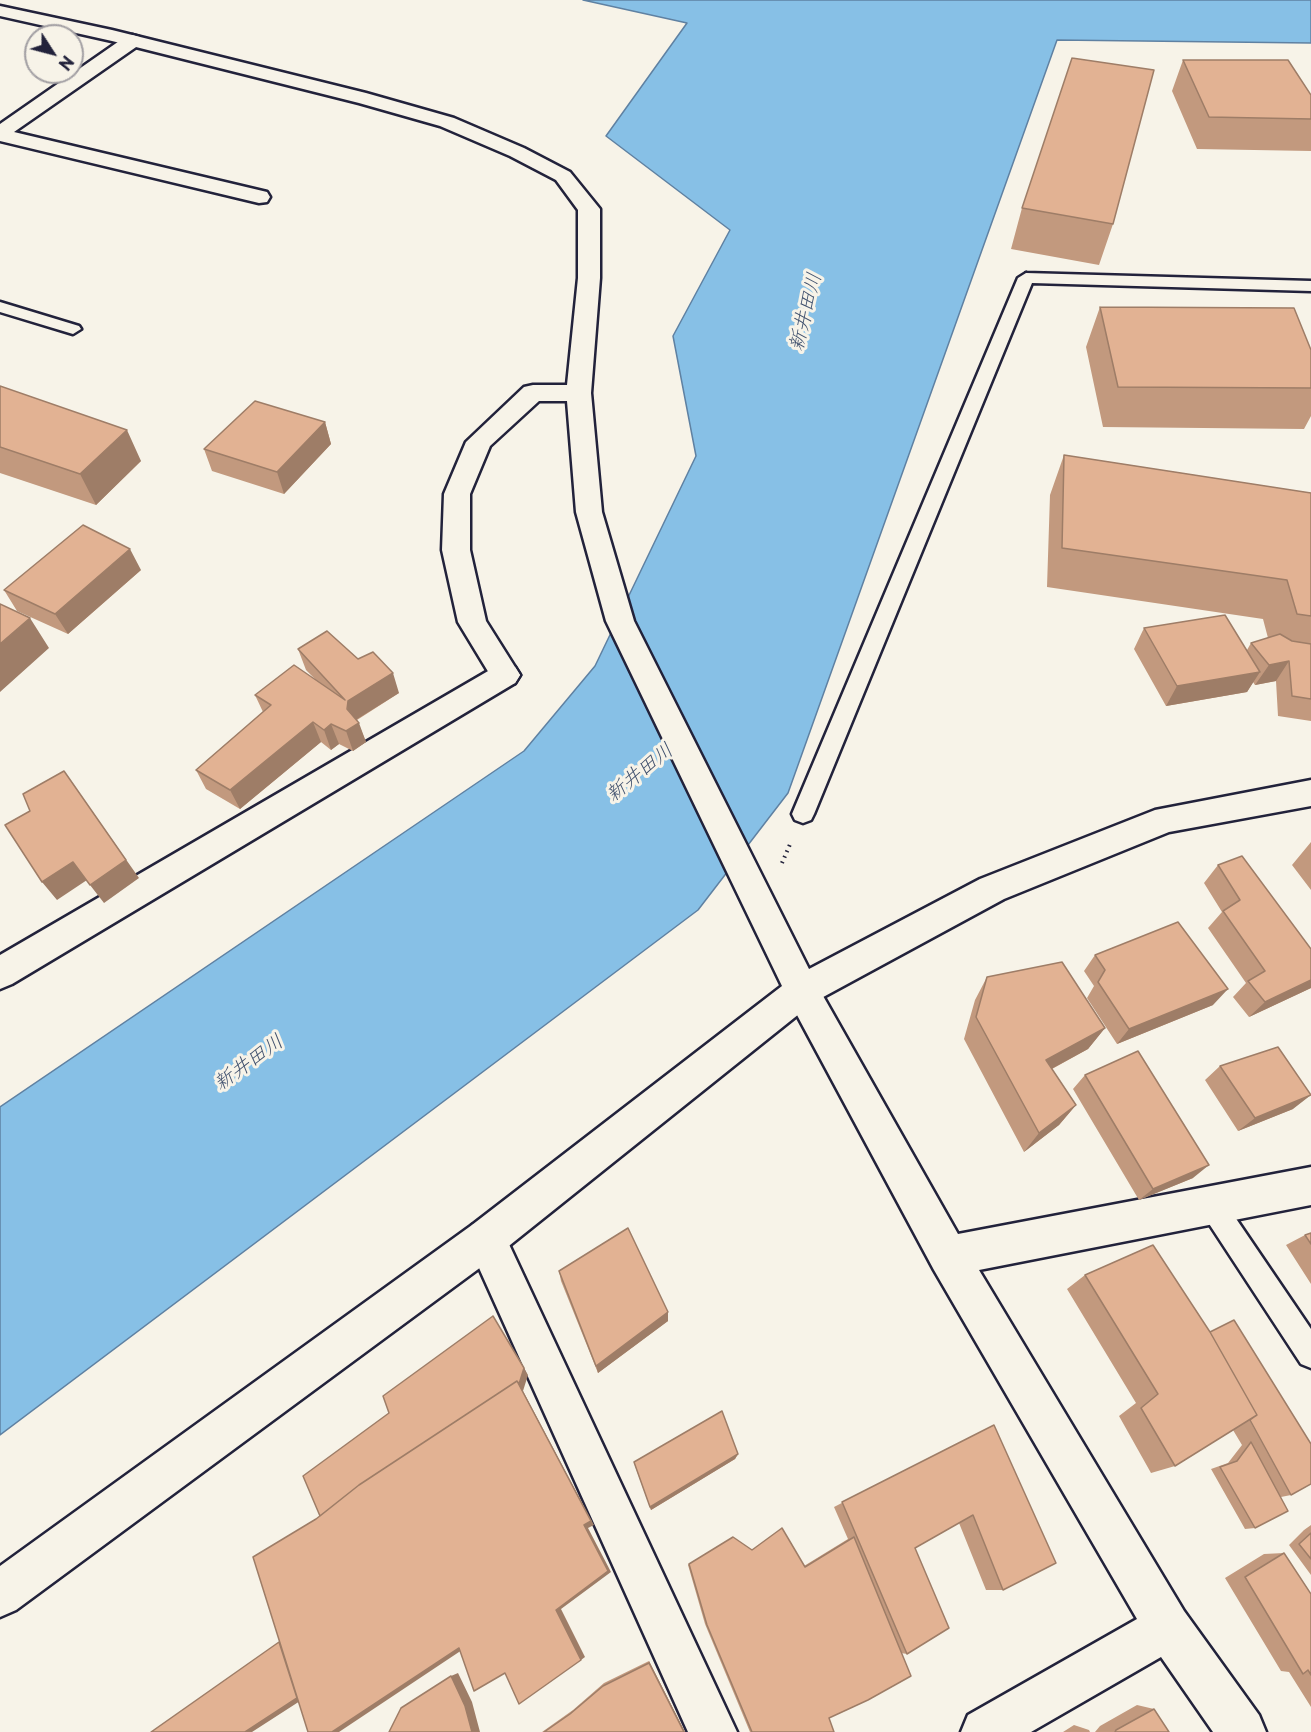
<!DOCTYPE html>
<meta charset="utf-8">
<style>
body{margin:0}
#map{position:relative;width:1311px;height:1732px;overflow:hidden;background:#f7f3e8;font-family:"Playpen Sans",sans-serif}
canvas{display:block}
.north{position:absolute;left:24px;top:24px;width:60px;height:60px;box-sizing:border-box;background:#f7f3e8;border:2px solid #a29fa3;border-radius:50%;rotate:126deg;font-size:16px;font-weight:700;line-height:24px;text-align:center;color:#22223b}
.north::after{content:'';display:block;margin:auto;width:21px;height:27px;background:#22223b;clip-path:polygon(50% 0,100% 100%,50% 72%,0 100%)}
</style>
<div id="map">
<canvas width="1311" height="1732"></canvas>
<div class="north">N</div>
</div>
<script>
const c = document.querySelector('canvas').getContext('2d');
c.lineJoin = 'round';
function fill(path, color) {
  c.fillStyle = color;
  c.fill(path, 'evenodd');
}
function poly(rows) {
  const path = new Path2D();
  for (const r of rows) {
    path.moveTo(r[0], r[1]);
    for (let i = 2; i < r.length; i += 2) path.lineTo(r[i], r[i + 1]);
  }
  return path;
}
function stroke(path, color, width, dash) {
  c.strokeStyle = color;
  c.lineWidth = width;
  c.lineCap = dash ? 'butt' : 'round';
  c.setLineDash(dash || []);
  c.stroke(path);
}
function drawText(font, color, halo, rows, align = 'center') {
  c.font = font + ' "Playpen Sans","Klee One",sans-serif';
  c.lineWidth = 6;
  c.setLineDash([]);
  c.textBaseline = 'middle';
  c.strokeStyle = halo;
  c.fillStyle = color;
  for (const [text, x, y, turn = 0] of rows) {
    c.save();
    c.translate(x, y);
    c.rotate((+turn || 0) * Math.PI / 180);
    c.textAlign = isNaN(turn) ? turn : align;
    if (halo) c.strokeText(text, 0, 0);
    c.fillText(text, 0, 0);
    c.restore();
  }
}
const water = poly([
 [583,0,1311,0,1311,43,1057,40,788,793,698,910,0,1435,0,1107,524,751,595,666,696,456,673,336,730,230,606,136,687,23,583,0]
]);
fill(water, '#87c0e6');
stroke(water, '#5f81a2', 1.5);
const lane = poly([
 [1026,273,1311,281,1311,291,1032,283,814,814,811,820,803,823,795,820,792,814,1018,278,1026,273],
 [0,302,79,326,81,329,73,334,0,312,0,302],
 [1213,1194,1222,1198,1311,1329,1311,1368,1301,1364,1204,1216,1200,1207,1204,1198,1213,1194]
]);
const street = poly([
 [132,35,139,37,141,41,139,45,14,132,267,192,270,197,267,202,259,203,0,141,0,124,125,37,132,35],
 [505,664,515,667,520,675,515,683,12,984,0,989,0,955,495,667,505,664],
 [802,975,814,980,958,1234,1311,1167,1311,1205,979,1270,1184,1611,1259,1715,1266,1732,1213,1732,1161,1657,1031,1732,961,1732,968,1715,1137,1619,934,1270,790,1002,784,991,790,980,802,975],
 [486,1219,500,1225,737,1732,688,1732,466,1239,472,1225,486,1219]
]);
const secondary = poly([
 [0,6,112,30,366,93,454,118,524,148,570,172,600,209,600,278,591,393,602,512,634,621,809,969,980,879,1155,810,1311,780,1311,806,1169,832,1004,899,814,1002,500,1253,16,1610,0,1617,0,1566,472,1225,782,986,606,621,576,512,567,401,539,401,490,446,470,494,470,550,486,621,520,675,515,683,505,686,495,683,458,622,442,550,444,494,466,442,524,387,533,385,567,385,578,278,578,210,556,180,510,156,440,126,359,103,112,41,0,16,0,6]
]);
stroke(lane, '#22223b', 5);
stroke(street, '#22223b', 5);
stroke(secondary, '#22223b', 5);
stroke(poly([
 [782,863,791,842]
]), '#22223b', 4, [1.5, 4.5]);
fill(lane, '#f7f3e8');
fill(street, '#f7f3e8');
fill(secondary, '#f7f3e8');
fill(poly([
 [1183,60,1311,95,1311,151,1197,149,1172,91],
 [1022,208,1113,224,1099,265,1011,249],
 [1100,307,1311,350,1311,416,1304,429,1103,427,1086,347],
 [0,386,141,461,96,505,0,473],
 [325,422,331,444,284,494,212,471,204,449],
 [1064,455,1311,493,1311,721,1278,716,1276,681,1255,685,1253,682,1247,692,1166,706,1134,649,1144,628,1247,650,1251,643,1268,638,1263,619,1047,587,1050,495],
 [141,570,68,634,17,611,4,590],
 [298,649,399,693,357,720,366,742,353,751,339,744,331,750,321,742,240,809,206,789,196,770,263,712,255,695,315,679,306,670],
 [1311,842,1311,890,1292,865],
 [1218,865,1311,949,1311,988,1249,1017,1233,997,1246,983,1208,928,1222,912,1204,883],
 [1095,955,1213,1005,1117,1044,1087,998,1094,986,1084,971],
 [987,977,1105,1028,1088,1049,1052,1069,1076,1105,1059,1125,1024,1152,964,1039,975,1000],
 [1220,1066,1293,1109,1238,1131,1205,1080],
 [1085,1075,1193,1178,1139,1200,1073,1089],
 [1311,1233,1311,1284,1286,1245,1305,1235],
 [1153,1245,1291,1495,1281,1497,1255,1528,1245,1529,1211,1469,1228,1463,1242,1445,1233,1430,1175,1466,1151,1473,1119,1416,1136,1403,1067,1289,1085,1275],
 [559,1271,668,1312,668,1321,598,1373,561,1281],
 [994,1425,1003,1590,986,1590,959,1523,915,1548,907,1654,901,1653,829,1718,834,1732,750,1732,705,1624,688,1565,689,1564,752,1550,782,1528,804,1566,848,1539,834,1507],
 [738,1454,735,1459,651,1510,635,1466,634,1462],
 [1311,1525,1311,1575,1289,1545,1304,1530],
 [1284,1553,1311,1594,1311,1707,1289,1672,1281,1671,1225,1578,1264,1554],
 [649,1661,685,1732,542,1732,573,1710,604,1683],
 [1137,1705,1154,1709,1169,1732,1095,1732,1100,1726],
 [1074,1725,1089,1730,1090,1732,1063,1732]
]), '#c2997e');
fill(poly([
 [325,422,331,444,284,494,277,472],
 [127,430,141,461,96,505,80,474],
 [130,549,141,570,68,634,55,614],
 [30,618,49,648,0,692,0,644],
 [1289,661,1276,681,1255,685,1269,665],
 [1260,672,1247,692,1166,706,1177,686],
 [393,673,399,693,354,721,359,723,366,742,353,751,346,731,348,701],
 [313,722,321,742,240,809,230,790],
 [331,724,339,744,331,750,324,730],
 [64,771,139,878,104,903,90,885],
 [73,862,87,880,57,900,42,882],
 [1311,980,1311,988,1249,1017,1265,1002],
 [1228,989,1213,1005,1117,1044,1129,1029],
 [1105,1028,1088,1049,1031,1080,1046,1060],
 [1311,1095,1293,1109,1238,1131,1255,1118],
 [1076,1105,1059,1125,1024,1152,1039,1133],
 [1209,1165,1193,1178,1139,1200,1153,1189],
 [668,1312,668,1321,598,1373,596,1366],
 [524,1368,528,1375,523,1391,594,1525,588,1528,611,1572,561,1609,585,1657,581,1660,373,1490],
 [738,1454,735,1459,651,1510,650,1507],
 [468,1646,339,1732,332,1732,459,1648],
 [649,1661,685,1732,684,1732,649,1663],
 [458,1673,472,1702,480,1732,472,1732,451,1676],
 [314,1692,252,1732,245,1732,302,1695]
]), '#9e7d67');
const building = poly([
 [1072,58,1154,70,1113,224,1022,208,1072,58],
 [1183,60,1288,60,1311,95,1311,119,1209,117,1183,60],
 [1100,307,1294,308,1311,350,1311,388,1118,387,1100,307],
 [0,386,127,430,80,474,0,447,0,386],
 [255,401,325,422,277,472,204,449,255,401],
 [1064,455,1311,493,1311,616,1297,614,1287,580,1062,548,1064,455],
 [83,525,130,549,55,614,4,590,83,525],
 [0,604,30,618,0,644,0,604],
 [1225,615,1260,672,1177,686,1144,628,1225,615],
 [327,631,358,659,373,652,393,673,348,701,347,709,359,723,346,731,331,724,324,730,313,722,230,790,196,770,271,705,255,695,294,665,345,700,298,649,327,631],
 [1280,634,1292,641,1311,644,1311,699,1292,696,1289,661,1269,665,1251,643,1280,634],
 [64,771,126,860,90,885,73,862,42,882,5,825,30,811,23,794,64,771],
 [1242,856,1311,949,1311,980,1265,1002,1248,981,1265,971,1223,911,1240,900,1218,865,1242,856],
 [1178,922,1228,989,1129,1029,1098,982,1105,970,1095,955,1178,922],
 [1062,962,1105,1028,1046,1060,1076,1105,1039,1133,976,1017,987,977,1062,962],
 [1278,1047,1311,1095,1255,1118,1220,1066,1278,1047],
 [1138,1051,1209,1165,1153,1189,1085,1075,1138,1051],
 [628,1228,668,1312,596,1366,559,1271,628,1228],
 [1311,1233,1311,1244,1305,1235,1311,1233],
 [1153,1245,1210,1332,1257,1415,1175,1466,1141,1408,1158,1394,1085,1275,1153,1245],
 [493,1316,524,1368,519,1384,517,1381,359,1485,320,1516,303,1476,389,1413,383,1396,493,1316],
 [1234,1320,1311,1444,1311,1484,1291,1495,1250,1420,1257,1415,1210,1332,1234,1320],
 [517,1381,591,1521,584,1525,608,1571,556,1610,581,1660,519,1704,505,1673,474,1691,459,1648,332,1732,308,1732,253,1557,316,1519,359,1485,517,1381],
 [722,1411,738,1454,650,1507,634,1462,722,1411],
 [994,1425,1056,1563,1003,1590,973,1515,915,1548,949,1628,907,1654,842,1502,994,1425],
 [1251,1442,1288,1511,1255,1528,1220,1467,1237,1461,1251,1442],
 [782,1528,805,1567,854,1537,911,1676,868,1700,829,1718,834,1732,752,1732,707,1625,689,1564,733,1537,752,1550,782,1528],
 [1311,1533,1311,1559,1299,1544,1311,1533],
 [1284,1553,1311,1594,1311,1675,1308,1670,1303,1674,1245,1577,1284,1553],
 [279,1642,297,1698,245,1732,151,1732,279,1642],
 [649,1663,684,1732,544,1732,570,1714,603,1686,649,1663],
 [451,1676,465,1706,472,1732,389,1732,401,1708,451,1676],
 [1154,1709,1169,1732,1115,1732,1116,1730,1154,1709]
]);
fill(building, '#e2b293');
stroke(building, '#9e7d67', 1.5);
drawText('italic 20px', '#40516e', '#f7f3e8', [
 ["新井田川",806,312,-76],
 ["新井田川",640,773,-39],
 ["新井田川",249,1063,-36]
]);
</script>
